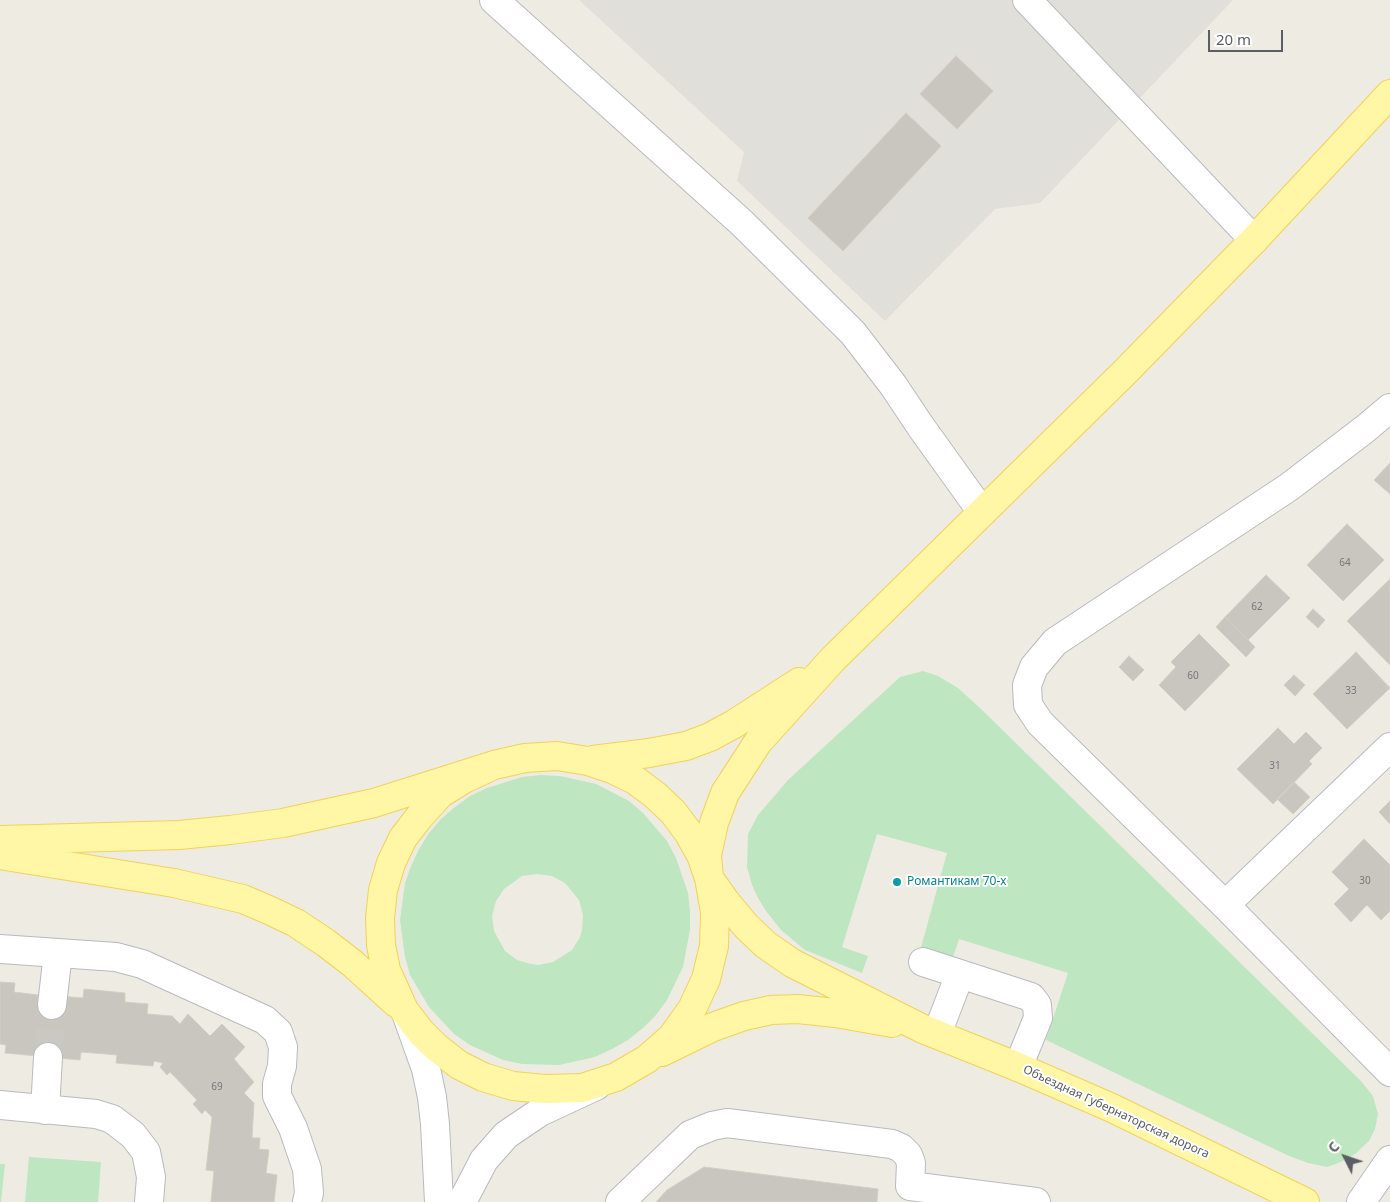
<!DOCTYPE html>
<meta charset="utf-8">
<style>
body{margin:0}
#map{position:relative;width:1390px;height:1202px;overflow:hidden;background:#eeece2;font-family:"Noto Sans",sans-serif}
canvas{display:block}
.north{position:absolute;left:1320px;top:1132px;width:50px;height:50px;-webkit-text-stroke:4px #fff;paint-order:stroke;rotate:311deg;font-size:14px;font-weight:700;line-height:20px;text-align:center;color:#5b5e64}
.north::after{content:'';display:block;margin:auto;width:18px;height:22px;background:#5b5e64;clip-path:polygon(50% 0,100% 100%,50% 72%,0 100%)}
.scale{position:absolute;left:1208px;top:30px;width:75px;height:22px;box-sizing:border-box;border:2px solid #5b5e64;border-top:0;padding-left:6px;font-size:15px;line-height:18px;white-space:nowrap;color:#5b5e64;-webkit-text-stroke:4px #fff;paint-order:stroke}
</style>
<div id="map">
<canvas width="1390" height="1202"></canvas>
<div class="north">С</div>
<div class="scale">20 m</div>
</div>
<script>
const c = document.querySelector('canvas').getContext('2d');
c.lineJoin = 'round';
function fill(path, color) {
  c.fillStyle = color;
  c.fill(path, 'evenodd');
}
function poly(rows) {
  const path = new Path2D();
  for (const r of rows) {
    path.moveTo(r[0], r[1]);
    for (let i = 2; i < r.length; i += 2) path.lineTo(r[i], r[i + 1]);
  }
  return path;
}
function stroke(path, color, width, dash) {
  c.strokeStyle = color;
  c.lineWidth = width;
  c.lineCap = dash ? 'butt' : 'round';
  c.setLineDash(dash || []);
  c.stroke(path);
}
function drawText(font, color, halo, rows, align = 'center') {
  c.font = font + ' "Noto Sans",sans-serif';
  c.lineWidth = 4;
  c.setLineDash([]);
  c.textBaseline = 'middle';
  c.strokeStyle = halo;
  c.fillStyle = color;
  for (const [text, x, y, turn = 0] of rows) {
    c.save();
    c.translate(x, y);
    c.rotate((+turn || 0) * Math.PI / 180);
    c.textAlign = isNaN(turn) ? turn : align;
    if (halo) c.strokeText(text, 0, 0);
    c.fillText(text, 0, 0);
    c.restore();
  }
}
fill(poly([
 [579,0,1233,0,1040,203,995,209,885,321,737,181,744,152]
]), '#e1dfda');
fill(poly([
 [923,671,938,676,958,688,980,708,1361,1081,1373,1096,1378,1114,1375,1129,1369,1141,1355,1154,1341,1162,1327,1167,1308,1163,1289,1156,1046,1040,1068,973,959,939,952,961,920,951,947,853,877,834,842,947,868,956,862,973,805,950,781,930,766,911,758,898,752,885,747,867,748,834,758,815,788,780,900,677],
 [541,775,560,776,596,784,629,801,643,813,667,841,676,858,688,893,690,911,690,930,683,967,667,1000,656,1015,643,1028,628,1040,612,1049,595,1057,559,1065,522,1064,503,1060,470,1045,454,1034,429,1007,410,975,405,957,400,920,405,883,411,866,419,849,429,833,441,819,455,807,470,796,487,788,522,777],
 [537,874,552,876,565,883,579,900,583,915,582,930,580,937,572,950,553,962,538,965,531,964,517,960,505,951,494,931,492,916,496,901,504,889,522,876],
 [29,1157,101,1162,98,1202,25,1202],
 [0,1164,5,1164,1,1202,0,1202]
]), '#bee6c1');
const building = poly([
 [956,56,993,91,957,129,920,94,956,56],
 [906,113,941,146,843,251,808,218,906,113],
 [1390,463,1390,494,1374,480,1390,463],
 [1347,524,1384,560,1343,601,1307,565,1347,524],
 [1266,575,1290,598,1248,640,1225,617,1266,575],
 [1390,579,1390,665,1347,621,1390,579],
 [1313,609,1325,620,1318,628,1306,617,1313,609],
 [1225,617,1255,647,1246,657,1216,627,1225,617],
 [1199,634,1230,665,1185,711,1159,685,1176,667,1171,662,1199,634],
 [1356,652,1390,688,1347,729,1313,694,1356,652],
 [1129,656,1144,670,1133,681,1119,667,1129,656],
 [1294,675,1305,685,1295,696,1284,685,1294,675],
 [1278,728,1294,744,1306,732,1322,748,1309,761,1312,764,1273,804,1237,769,1278,728],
 [1294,782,1310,797,1293,814,1277,799,1294,782],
 [1390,801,1390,824,1379,812,1390,801],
 [1364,839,1390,865,1390,911,1381,920,1367,905,1351,922,1334,904,1349,889,1332,872,1364,839],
 [0,982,15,983,14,992,38,995,37,1004,59,1006,60,996,83,998,84,989,125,993,125,1002,148,1004,147,1014,172,1016,180,1024,188,1014,210,1036,222,1024,245,1047,234,1059,254,1082,244,1093,254,1103,252,1138,260,1138,259,1149,269,1150,266,1173,277,1175,274,1202,211,1202,214,1171,206,1170,212,1117,205,1110,202,1114,193,1104,197,1100,170,1072,167,1075,160,1067,163,1063,154,1061,153,1066,116,1063,117,1055,81,1052,80,1060,5,1053,6,1045,0,1044,0,982],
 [704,1167,878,1189,877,1202,656,1202,667,1190,704,1167]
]);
fill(building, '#c9c6c0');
stroke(building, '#d3cec1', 1);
stroke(poly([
 [48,1057,52,1005]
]), '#c9c8c2', 28, [28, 14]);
const minor = poly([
 [494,0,742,223,853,333,893,385,921,427,982,512],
 [1027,0,1254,240],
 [1390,408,1365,429,1289,487,1055,642,1034,667,1027,685,1028,705,1040,723,1225,905,1390,1072],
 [1225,905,1390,747],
 [0,949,116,957,142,964,265,1020,278,1032,283,1047,282,1066,277,1084,277,1096,293,1128,307,1169,309,1193,307,1202],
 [923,962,1031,997,1037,1005,1038,1018,1018,1067],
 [52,1005,58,953],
 [407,1016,426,1069,432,1097,435,1124,439,1202],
 [937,1034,960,974],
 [0,1105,96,1114,112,1119,133,1135,146,1152,151,1177,149,1202],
 [45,1110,48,1057],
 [462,1202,484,1160,506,1135,540,1112,596,1086],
 [620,1202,690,1135,712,1126,727,1123,892,1144,901,1148,908,1155,911,1163,910,1186,1036,1202],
 [1361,1202,1390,1160]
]);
const major = poly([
 [593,760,649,753,686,746,710,737,734,724,799,682],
 [0,840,179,835,230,830,283,823,374,803,494,765,525,758,557,756,588,761,612,769,635,780,655,795,673,812,688,832,701,855,709,878,715,912,714,946,706,979,692,1009,672,1037,647,1059,616,1077,582,1088,545,1089,513,1086,483,1077,459,1065,436,1047,420,1031,404,1010,386,970,381,945,380,918,383,890,391,863,403,838,420,816,440,794,464,779,494,765],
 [0,855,174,883,243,899,271,911,296,923,326,943,352,963,396,1003],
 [662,1052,713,1027,744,1016,771,1010,797,1009,836,1013,892,1023],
 [1305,1202,1112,1108,1018,1067,923,1029,792,963,766,945,746,926,726,902,709,878,707,855,714,823,725,793,758,742,833,659,1125,372,1254,240,1390,94]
]);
stroke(minor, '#b8babf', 30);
stroke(major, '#f4d156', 30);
stroke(minor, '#fff', 28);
stroke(major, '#fff6a6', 28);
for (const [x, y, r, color] of [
 [897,882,5,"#0f9aa8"]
]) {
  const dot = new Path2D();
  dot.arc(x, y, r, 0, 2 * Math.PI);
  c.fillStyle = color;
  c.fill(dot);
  stroke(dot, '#fff', 2);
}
drawText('10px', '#76787b', null, [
 ["64",1345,563],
 ["62",1257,607],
 ["60",1193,676],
 ["33",1351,691],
 ["31",1275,766],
 ["30",1365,881],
 ["69",217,1087]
]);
drawText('12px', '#0d838f', '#fff', [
 ["Романтикам 70-х",907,882]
], 'left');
drawText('12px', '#5b5e64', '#fff', [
 ["Объездная Губернаторская дорога",1116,1112,25]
]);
</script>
